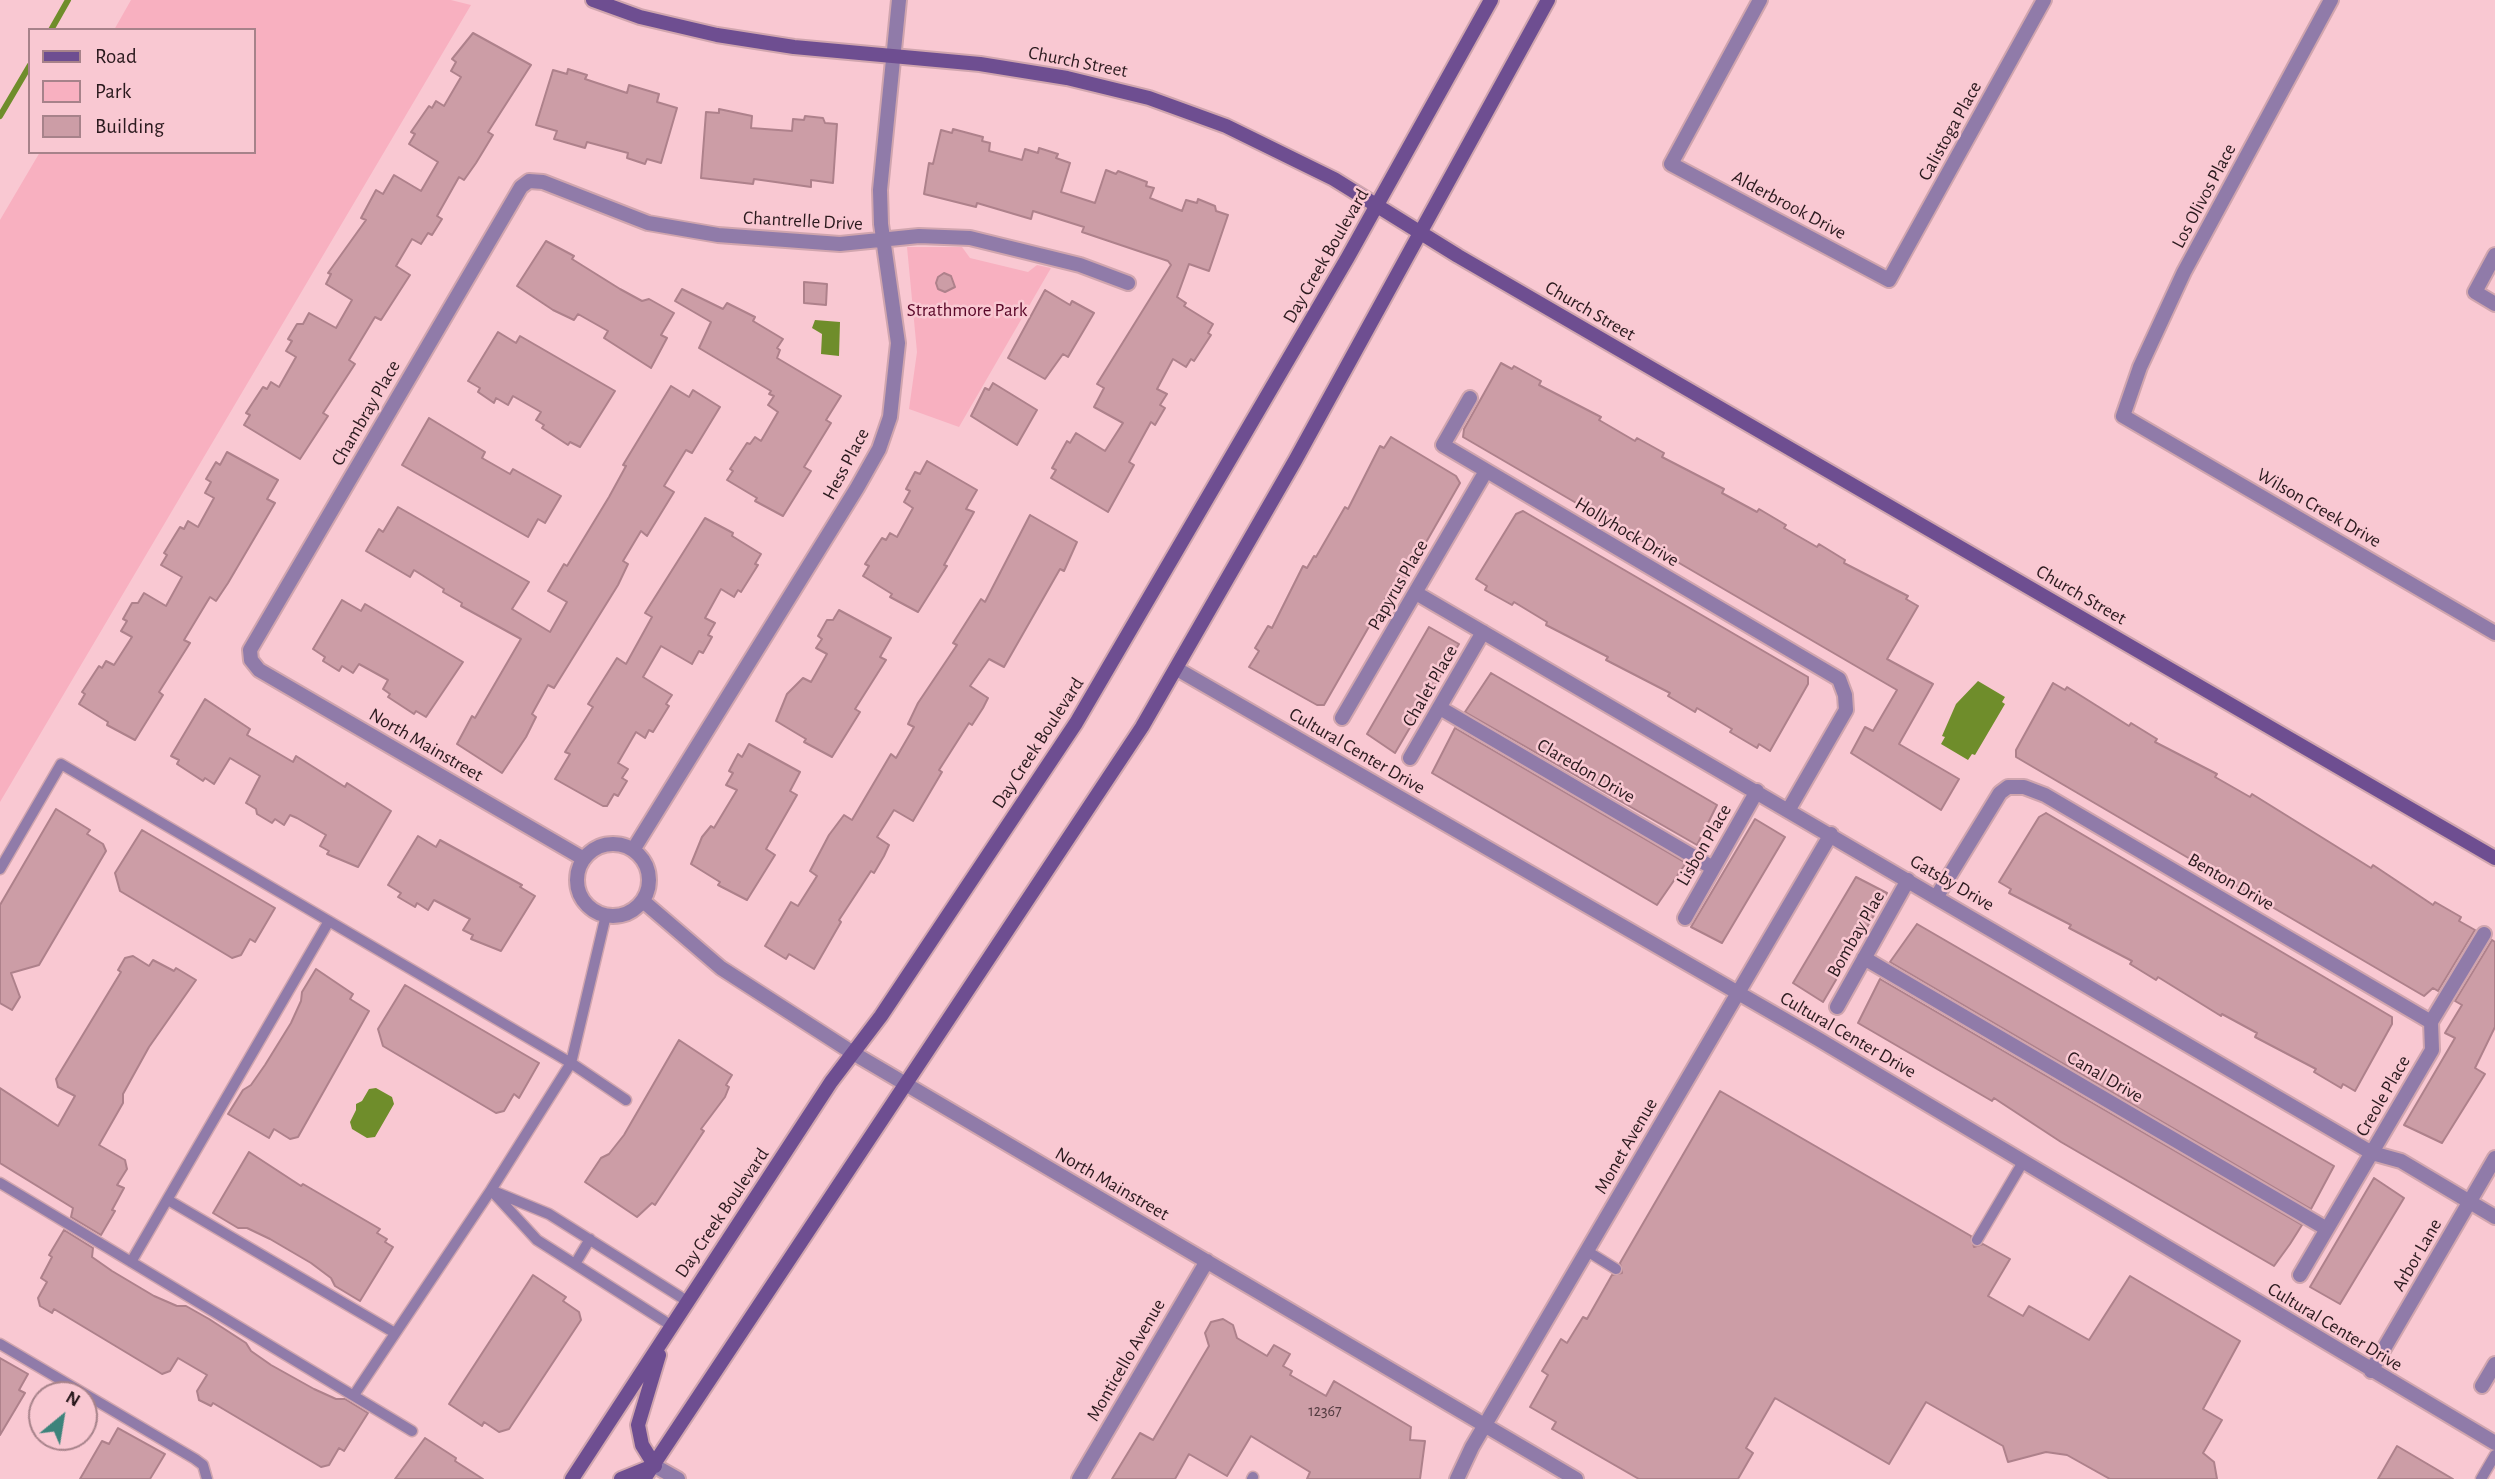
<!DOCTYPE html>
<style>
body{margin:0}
#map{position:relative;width:2495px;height:1479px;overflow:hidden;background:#f9c8d2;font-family:"Alegreya Sans",sans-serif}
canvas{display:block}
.legend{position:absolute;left:28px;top:28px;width:228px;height:126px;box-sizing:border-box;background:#f9c8d2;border:2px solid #a7828a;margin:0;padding:9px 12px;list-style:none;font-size:21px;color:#2b1a1e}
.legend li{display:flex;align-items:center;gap:14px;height:35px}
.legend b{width:35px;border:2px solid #a7828a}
.north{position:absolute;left:28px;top:1381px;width:70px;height:70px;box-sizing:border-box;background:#f9c8d2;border:2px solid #a7828a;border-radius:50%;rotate:30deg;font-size:19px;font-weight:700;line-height:28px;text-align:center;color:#2b1a1e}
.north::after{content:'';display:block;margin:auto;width:24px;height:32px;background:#3d837b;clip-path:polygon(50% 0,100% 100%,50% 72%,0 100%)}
</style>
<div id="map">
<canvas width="2495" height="1479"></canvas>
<ul class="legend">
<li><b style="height:9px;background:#6e4e91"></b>Road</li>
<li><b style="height:19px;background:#f8b0c0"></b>Park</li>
<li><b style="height:19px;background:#cc9da6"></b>Building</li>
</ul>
<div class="north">N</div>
</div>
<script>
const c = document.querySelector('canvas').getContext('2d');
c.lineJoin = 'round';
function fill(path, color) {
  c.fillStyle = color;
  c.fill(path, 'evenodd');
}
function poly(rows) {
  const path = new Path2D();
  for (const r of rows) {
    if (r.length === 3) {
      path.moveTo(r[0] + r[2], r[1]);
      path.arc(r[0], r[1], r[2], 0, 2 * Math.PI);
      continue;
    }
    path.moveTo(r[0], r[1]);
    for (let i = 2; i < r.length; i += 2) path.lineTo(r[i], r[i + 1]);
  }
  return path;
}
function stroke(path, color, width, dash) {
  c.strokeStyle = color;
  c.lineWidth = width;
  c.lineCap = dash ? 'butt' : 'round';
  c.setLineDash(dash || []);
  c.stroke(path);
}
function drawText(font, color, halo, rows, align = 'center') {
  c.font = font + ' "Alegreya Sans",sans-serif';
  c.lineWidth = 5;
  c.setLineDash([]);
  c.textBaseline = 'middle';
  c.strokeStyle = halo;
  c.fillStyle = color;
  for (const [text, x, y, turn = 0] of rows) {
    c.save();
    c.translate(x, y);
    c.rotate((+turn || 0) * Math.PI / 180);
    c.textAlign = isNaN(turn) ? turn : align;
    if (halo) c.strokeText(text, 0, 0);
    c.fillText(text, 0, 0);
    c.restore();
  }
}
fill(poly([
 [131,0,451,0,471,5,0,802,0,220,40,152,254,152,254,30,114,30],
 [907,247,962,247,970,258,1028,272,1037,265,1051,268,959,427,909,409,917,352]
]), '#f8b0c0');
fill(poly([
 [815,320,840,322,839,356,821,354,822,334,812,328],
 [1978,681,2005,697,2002,702,2005,704,1975,755,1972,754,1968,760,1941,744,1945,737,1942,736,1956,704],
 [376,1088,392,1097,394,1104,375,1137,367,1138,352,1129,350,1122,356,1110,356,1104,362,1101,369,1089]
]), '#6f8d2b');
stroke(poly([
 [51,30,68,0],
 [0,116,30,65]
]), '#6f8d2b', 6);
const building = poly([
 [473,33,531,65,488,132,493,135,476,163,464,180,459,177,437,216,442,219,432,235,428,233,421,244,412,239,396,266,410,275,381,320,375,317,349,360,355,364,323,413,328,416,300,459,244,425,250,415,246,413,263,387,267,389,271,382,279,387,296,357,286,351,292,341,288,339,297,324,303,324,309,313,336,328,352,300,326,284,331,274,328,273,366,220,361,218,376,190,383,194,394,175,421,191,438,162,409,144,415,134,411,132,429,106,432,108,436,101,444,106,461,77,451,71,456,62,452,59,473,33],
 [568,69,587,75,585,79,627,93,629,85,659,94,657,102,677,108,661,163,647,159,645,164,627,158,628,153,587,142,585,148,554,139,557,131,536,125,553,70,567,74,568,69],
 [719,109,752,116,751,128,792,131,793,119,804,120,805,116,823,118,825,123,837,124,833,183,811,180,811,187,754,179,753,184,701,178,706,112,719,113,719,109],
 [953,129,983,137,982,141,990,143,989,151,1022,160,1025,149,1038,153,1039,148,1058,154,1056,158,1070,163,1061,192,1095,203,1106,170,1116,174,1118,171,1147,182,1146,186,1154,188,1150,198,1182,211,1186,200,1197,203,1198,199,1215,206,1216,211,1228,215,1209,271,1189,264,1177,297,1186,303,1184,306,1213,324,1208,333,1211,335,1194,361,1191,359,1186,367,1173,359,1157,389,1167,394,1160,405,1165,408,1155,425,1151,422,1129,462,1134,465,1108,512,1051,478,1056,470,1052,468,1067,441,1070,443,1076,433,1105,451,1123,423,1094,407,1104,388,1097,384,1171,265,1168,261,1082,232,1084,227,1033,211,1031,219,977,203,976,207,924,194,929,163,933,164,941,130,952,133,953,129],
 [546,241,574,256,572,259,620,289,642,301,649,299,674,313,661,335,667,338,651,368,604,338,608,331,578,314,574,320,553,310,517,286,546,241],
 [944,273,951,276,955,287,945,292,938,289,936,283,938,277,944,273],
 [804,282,827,284,826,305,804,303,804,282],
 [682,289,723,309,727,303,755,317,753,321,783,339,777,348,780,350,777,358,841,396,826,420,831,423,804,467,811,471,783,516,755,501,757,498,727,480,733,471,730,469,747,443,750,444,755,437,761,441,778,412,768,405,774,396,769,394,771,391,699,348,711,322,675,301,682,289],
 [1045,290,1070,305,1072,301,1094,313,1068,357,1063,354,1045,379,1008,358,1045,290],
 [498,332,516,343,520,336,615,391,580,447,570,442,568,445,542,428,544,425,536,420,541,412,513,396,508,405,496,398,494,403,478,392,480,388,468,381,498,332],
 [1501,363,1512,369,1514,366,1541,381,1539,385,1601,417,1599,420,1635,441,1637,438,1664,453,1662,457,1724,489,1722,493,1757,512,1759,509,1786,525,1784,528,1817,547,1819,544,1845,560,1844,563,1908,596,1906,599,1918,606,1887,659,1933,684,1899,744,1959,779,1941,810,1851,753,1865,727,1873,731,1897,690,1463,437,1464,429,1501,363],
 [993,383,1037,410,1017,445,971,416,985,388,989,390,993,383],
 [671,386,689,397,693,390,720,407,692,453,686,450,664,486,674,492,647,536,641,531,623,561,628,564,618,585,554,688,548,685,532,714,536,717,526,737,502,773,457,744,472,716,475,718,521,639,461,606,462,603,443,592,444,589,414,570,410,577,366,551,379,529,383,532,398,507,529,582,512,609,550,632,567,602,548,591,564,564,567,566,609,497,626,466,623,465,671,386],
 [429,418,485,452,482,458,510,474,513,469,561,496,545,523,538,519,528,537,402,465,429,418],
 [1391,437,1456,476,1460,483,1401,586,1394,583,1324,705,1317,705,1249,667,1259,651,1255,648,1268,626,1272,628,1303,566,1307,568,1314,556,1316,557,1345,507,1348,509,1380,446,1384,448,1391,437],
 [227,452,278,480,267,499,275,503,228,583,216,601,210,597,184,640,190,643,159,692,163,695,135,740,107,725,108,722,79,704,85,694,82,692,99,666,102,668,106,661,114,665,132,637,121,631,127,621,123,619,132,603,138,603,144,593,166,606,182,577,161,565,167,555,164,553,180,527,184,529,188,521,198,527,214,498,205,493,211,482,206,479,216,462,220,465,227,452],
 [927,461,977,490,966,509,974,512,944,565,947,566,918,612,890,597,892,594,863,576,869,566,865,564,882,538,886,540,890,533,897,537,913,508,904,502,910,491,906,489,915,472,920,474,927,461],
 [1523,511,1808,677,1808,684,1770,751,1759,744,1757,748,1730,732,1732,729,1697,708,1695,712,1668,696,1670,693,1606,660,1608,657,1546,625,1547,622,1514,602,1512,605,1485,590,1487,586,1476,579,1516,514,1523,511],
 [1030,515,1077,542,1064,571,1060,569,1004,667,989,659,970,686,988,698,983,708,972,725,969,723,939,770,942,772,913,821,894,810,877,837,889,845,884,856,874,873,871,871,839,920,841,922,814,969,789,954,786,959,765,946,791,902,798,906,817,876,810,871,829,835,844,815,852,820,891,754,896,758,914,727,908,724,918,703,957,645,953,643,981,599,985,602,1030,515],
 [705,518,733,533,732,536,761,554,755,564,758,565,741,592,738,590,734,597,721,589,705,618,715,623,708,635,712,637,703,653,699,651,692,664,661,646,643,677,672,695,666,704,669,706,653,732,649,730,645,738,636,732,618,763,628,769,622,778,627,781,618,796,614,794,607,806,603,806,555,779,570,754,565,752,593,707,588,704,617,658,626,664,652,617,645,613,705,518],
 [342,600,361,611,365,604,463,662,426,717,416,711,414,714,388,697,390,694,383,689,388,680,359,664,353,673,342,666,339,671,323,661,325,657,313,649,342,600],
 [839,610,891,638,880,657,886,660,855,709,860,712,832,757,804,742,806,739,776,721,787,694,803,678,811,682,827,654,816,648,822,639,818,636,827,620,833,620,839,610],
 [1429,627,1459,644,1395,753,1367,734,1429,627],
 [1491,673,1717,805,1697,845,1465,712,1491,673],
 [2053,683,2065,690,2067,687,2129,726,2131,723,2157,739,2155,742,2217,774,2215,777,2250,797,2252,794,2371,868,2373,865,2433,905,2435,902,2461,917,2459,921,2475,930,2438,991,2433,988,2424,996,2016,757,2016,750,2053,683],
 [205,699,250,729,247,735,293,762,296,756,345,787,347,783,391,811,358,867,327,854,329,851,320,846,326,835,297,818,290,815,284,825,275,819,272,823,257,814,256,809,246,803,260,776,230,758,214,784,205,778,203,781,177,764,179,760,171,756,205,699],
 [1455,728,1686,863,1657,905,1432,773,1455,728],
 [749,744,800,772,790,791,797,795,766,849,775,855,747,900,718,885,720,882,691,864,702,837,711,826,714,828,737,790,726,785,733,773,729,771,738,754,742,757,749,744],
 [56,809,90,830,87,834,103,844,106,851,39,965,11,973,20,997,12,1010,0,1003,0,905,56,809],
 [2046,813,2392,1017,2392,1024,2355,1091,2343,1084,2341,1088,2314,1072,2316,1069,2255,1037,2257,1033,2222,1014,2221,1016,2158,977,2156,980,2130,964,2132,961,2069,928,2071,925,2009,893,2011,889,1999,882,2039,817,2046,813],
 [1755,819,1785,837,1722,943,1691,927,1755,819],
 [142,830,275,908,255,942,250,939,241,955,232,958,120,891,115,873,142,830],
 [418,836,436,847,440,840,522,885,520,887,535,896,501,951,471,939,473,935,463,930,470,919,434,900,428,910,417,903,415,907,398,897,401,893,388,885,418,836],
 [1856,877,1887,893,1823,1002,1793,983,1856,877],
 [1917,924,2334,1166,2311,1209,1890,962,1917,924],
 [2492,940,2495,942,2495,1027,2475,1068,2485,1074,2442,1143,2404,1125,2455,1038,2445,1033,2462,1005,2455,1001,2492,940],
 [133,956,149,966,153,960,174,971,176,968,196,980,149,1047,123,1094,123,1103,99,1145,125,1160,127,1169,117,1185,124,1188,112,1210,115,1211,101,1235,71,1217,73,1208,0,1163,0,1088,58,1126,75,1096,58,1087,56,1079,121,972,118,970,125,958,133,956],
 [316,969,353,994,350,999,369,1011,298,1137,290,1139,274,1129,269,1138,228,1114,243,1090,251,1085,265,1065,291,1023,301,1001,302,992,316,969],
 [1880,979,2302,1225,2290,1244,2274,1266,2061,1142,1994,1098,1992,1101,1858,1023,1880,979],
 [405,985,539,1063,519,1098,514,1094,504,1111,496,1113,383,1046,378,1029,405,985],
 [679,1040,732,1075,726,1085,729,1087,725,1097,701,1129,704,1131,655,1205,652,1203,637,1217,585,1182,601,1158,609,1154,624,1135,679,1040],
 [1720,1091,1971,1236,1974,1247,1983,1244,2010,1259,1988,1296,2023,1316,2029,1306,2089,1340,2130,1276,2240,1341,2203,1409,2222,1420,2203,1453,2214,1462,2217,1479,2110,1479,2067,1455,2046,1452,2008,1462,2003,1446,1926,1402,1889,1464,1775,1398,1746,1448,1753,1453,1738,1479,1639,1479,1552,1429,1556,1422,1530,1407,1548,1375,1542,1371,1561,1339,1567,1343,1583,1317,1587,1319,1612,1275,1622,1273,1620,1263,1720,1091],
 [249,1152,301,1186,303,1184,380,1229,377,1233,387,1239,385,1242,393,1247,360,1301,335,1286,331,1278,311,1263,270,1239,247,1228,238,1228,213,1213,249,1152],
 [2374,1178,2404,1198,2340,1304,2310,1287,2374,1178],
 [64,1230,93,1248,92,1257,112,1271,154,1296,177,1306,186,1306,209,1319,246,1343,251,1351,271,1365,314,1389,336,1399,345,1399,368,1413,344,1451,339,1448,329,1465,321,1467,213,1403,211,1406,199,1400,197,1391,207,1375,178,1358,170,1371,162,1374,54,1309,52,1313,40,1306,38,1298,47,1282,41,1278,52,1257,49,1255,64,1230],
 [533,1275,566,1297,563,1301,579,1312,581,1320,509,1429,499,1432,484,1422,482,1426,449,1404,533,1275],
 [1223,1319,1233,1325,1237,1338,1267,1356,1274,1345,1290,1354,1283,1366,1292,1371,1290,1375,1326,1396,1334,1381,1411,1427,1410,1440,1425,1441,1420,1479,1307,1479,1310,1472,1251,1436,1227,1476,1189,1454,1175,1479,1112,1479,1140,1433,1153,1440,1209,1346,1205,1333,1211,1322,1223,1319],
 [0,1358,28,1374,19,1390,25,1393,0,1435,0,1358],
 [118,1428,165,1454,150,1479,80,1479,102,1441,109,1444,118,1428],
 [425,1438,456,1458,455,1461,483,1479,395,1479,425,1438],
 [2397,1446,2453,1479,2378,1479,2397,1446]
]);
fill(building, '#cc9da6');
stroke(building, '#ae818b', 2);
const service = poly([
 [0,869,61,764,571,1063,626,1100],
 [0,1183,412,1431],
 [491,1190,537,1240,672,1326],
 [493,1191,549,1214,687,1301],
 [168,1200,395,1333],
 [1977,1240,2023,1162],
 [1587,1251,1616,1269],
 [131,1262,329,921],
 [575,1264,590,1239],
 [0,1344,195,1459,203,1465,207,1479],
 [354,1395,491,1190,571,1063,606,915],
 [1252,1479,1253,1477],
 [2481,1479,2495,1455]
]);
const minor = poly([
 [1760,0,1671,164,1889,280,2044,0],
 [2331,0,2184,272,2140,367,2123,416,2495,633],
 [2495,255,2475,292,2495,304],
 [1470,398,1443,445,1839,679,1845,695,1846,710,1789,809],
 [1416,593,2372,1153,2401,1161,2495,1217],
 [1177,669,1818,1039,2495,1443],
 [1440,708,1713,868],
 [1342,718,1486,471],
 [1410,758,1483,632],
 [613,880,36],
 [633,850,857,488,879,449,890,417,898,343,881,224,880,190,899,0],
 [584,859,259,670,251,660,250,650,521,187,529,181,543,182,648,223,718,235,840,244,919,236,970,238,1080,265,1128,283],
 [1937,896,2000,793,2008,787,2024,787,2045,795,2431,1022],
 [643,901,721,968,853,1053,1576,1479],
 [1685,918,1757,791],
 [1864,958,2327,1229],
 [1837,1007,1908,880],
 [2300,1275,2432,1050,2431,1022,2484,934],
 [2371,1371,2495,1158],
 [2482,1386,2495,1364],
 [655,1466,678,1479],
 [1079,1479,1207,1261],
 [1457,1479,1472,1447,1831,834]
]);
const secondary = poly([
 [593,0,640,17,717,35,794,47,980,64,1067,78,1149,98,1226,126,1334,179,1458,256,2495,858],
 [655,1466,642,1445,638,1425,659,1355],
 [572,1479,831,1082,881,1016,1076,723,1348,257,1491,0],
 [621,1479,653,1466],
 [644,1479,1142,727,1296,459,1548,0]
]);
stroke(service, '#d0a5ae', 13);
stroke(minor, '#d0a5ae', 18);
stroke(secondary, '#d0a5ae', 18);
stroke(service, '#907ba9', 10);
stroke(minor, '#907ba9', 14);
stroke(secondary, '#6e4e91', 14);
drawText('16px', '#533b40', null, [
 ["12367",1325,1411]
]);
drawText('19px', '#2b1a1e', '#f9c8d2', [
 ["Church Street",1078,62,11],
 ["Calistoga Place",1950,131,-61],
 ["Los Olivos Place",2204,196,-62],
 ["Alderbrook Drive",1789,205,28],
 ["Chantrelle Drive",803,221,3],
 ["Day Creek Boulevard",1326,256,-60],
 ["Church Street",1590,311,30],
 ["Chambray Place",366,413,-60],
 ["Hess Place",846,464,-62],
 ["Wilson Creek Drive",2319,508,30],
 ["Hollyhock Drive",1627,532,31],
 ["Papyrus Place",1398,585,-60],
 ["Church Street",2081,595,30],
 ["Chalet Place",1430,686,-60],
 ["Day Creek Boulevard",1038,743,-57],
 ["North Mainstreet",426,745,30],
 ["Cultural Center Drive",1357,751,30],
 ["Claredon Drive",1586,771,30],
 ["Lisbon Place",1704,845,-60],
 ["Benton Drive",2231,882,30],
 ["Gatsby Drive",1952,883,30],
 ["Bombay Plae",1856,934,-60],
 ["Cultural Center Drive",1848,1035,30],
 ["Canal Drive",2105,1077,30],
 ["Creole Place",2383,1096,-60],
 ["Monet Avenue",1626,1146,-60],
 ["North Mainstreet",1112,1184,30],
 ["Day Creek Boulevard",722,1213,-56],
 ["Arbor Lane",2417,1255,-60],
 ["Cultural Center Drive",2335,1327,31],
 ["Monticello Avenue",1126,1360,-60]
]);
drawText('19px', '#580627', '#f9c8d2', [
 ["Strathmore Park",967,310]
]);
</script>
